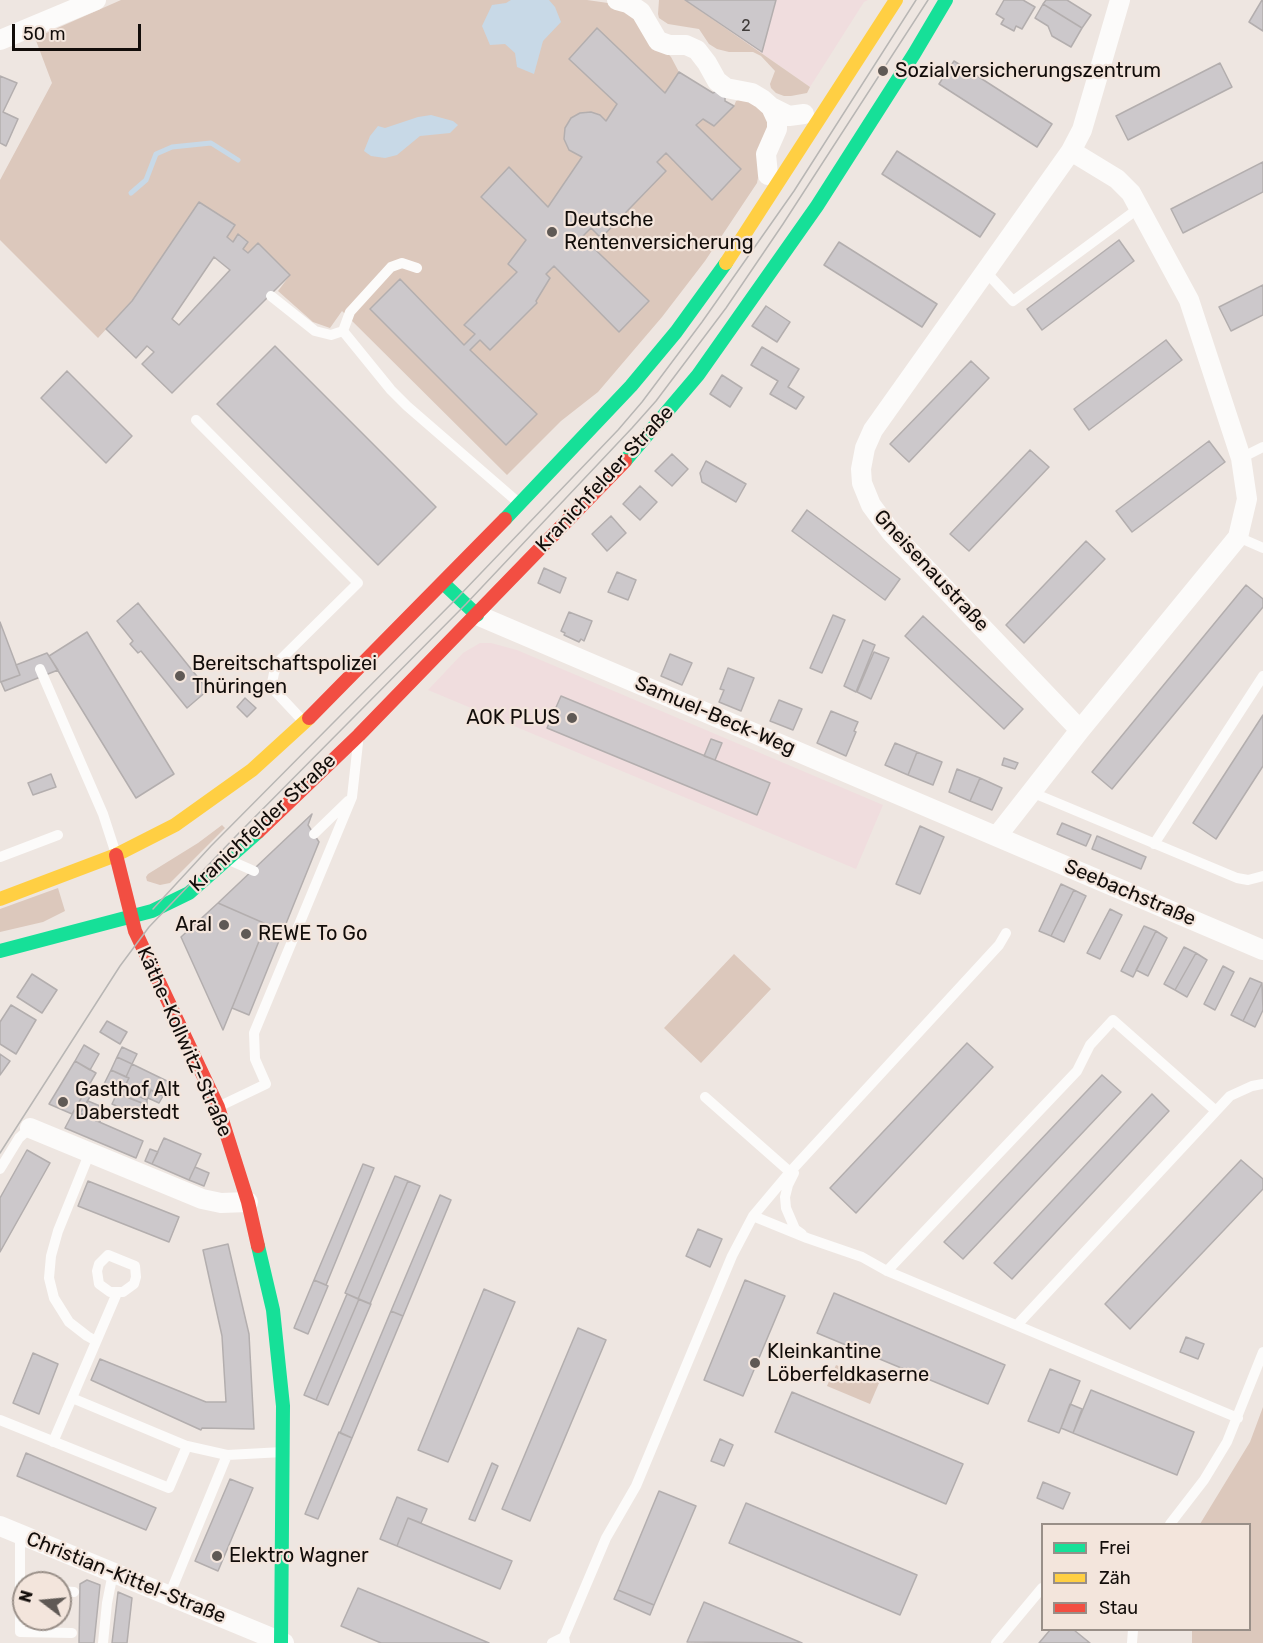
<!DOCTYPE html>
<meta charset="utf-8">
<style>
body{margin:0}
#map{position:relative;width:1263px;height:1643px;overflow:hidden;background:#eee6e1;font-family:Rubik,sans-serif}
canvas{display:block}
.legend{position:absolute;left:1041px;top:1523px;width:210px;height:108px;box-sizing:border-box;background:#f3e5dc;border:2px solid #998f88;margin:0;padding:8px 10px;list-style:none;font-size:18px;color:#120d0a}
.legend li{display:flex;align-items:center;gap:12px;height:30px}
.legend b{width:30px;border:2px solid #998f88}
.north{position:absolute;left:12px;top:1571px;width:60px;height:60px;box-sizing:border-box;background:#f3e5dc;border:2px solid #998f88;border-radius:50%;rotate:286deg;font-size:16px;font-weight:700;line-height:24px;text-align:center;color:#120d0a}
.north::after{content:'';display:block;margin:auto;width:21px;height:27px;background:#5f5955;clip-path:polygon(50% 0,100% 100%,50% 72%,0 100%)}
.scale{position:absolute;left:12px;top:24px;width:129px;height:27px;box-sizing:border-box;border:3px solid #120d0a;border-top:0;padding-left:8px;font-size:18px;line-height:21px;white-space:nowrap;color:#120d0a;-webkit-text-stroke:4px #f3e5dc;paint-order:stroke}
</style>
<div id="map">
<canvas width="1263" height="1643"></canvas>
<ul class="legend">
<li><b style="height:8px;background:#16e098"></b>Frei</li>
<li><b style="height:8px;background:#ffcf43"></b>Zäh</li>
<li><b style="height:8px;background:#f24e42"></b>Stau</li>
</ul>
<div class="north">N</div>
<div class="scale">50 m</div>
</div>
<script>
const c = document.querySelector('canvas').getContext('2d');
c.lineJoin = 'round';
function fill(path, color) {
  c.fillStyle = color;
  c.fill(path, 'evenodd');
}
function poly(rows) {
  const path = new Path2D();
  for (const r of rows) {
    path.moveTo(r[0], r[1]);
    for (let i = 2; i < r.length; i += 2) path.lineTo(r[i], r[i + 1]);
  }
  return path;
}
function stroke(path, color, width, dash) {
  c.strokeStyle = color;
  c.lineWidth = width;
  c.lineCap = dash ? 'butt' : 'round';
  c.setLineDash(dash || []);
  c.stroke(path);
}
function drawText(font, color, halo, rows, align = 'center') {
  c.font = font + ' Rubik,sans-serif';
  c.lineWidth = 4.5;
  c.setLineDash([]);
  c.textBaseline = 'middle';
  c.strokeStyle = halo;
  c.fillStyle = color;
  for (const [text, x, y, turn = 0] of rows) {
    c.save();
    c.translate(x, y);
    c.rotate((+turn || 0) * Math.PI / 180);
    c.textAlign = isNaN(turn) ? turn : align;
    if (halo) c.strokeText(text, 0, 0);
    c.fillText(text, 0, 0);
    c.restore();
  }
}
fill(poly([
 [685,0,868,0,864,2,810,87],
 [480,643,491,643,517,650,883,805,856,869,428,690,463,653]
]), '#f0ddde');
fill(poly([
 [121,0,587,0,622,5,671,57,679,72,713,93,717,91,725,97,725,101,734,106,736,101,743,98,774,117,764,147,757,183,705,261,662,317,598,392,561,421,507,475,342,311,330,328,313,322,278,291,290,275,258,243,248,253,243,249,248,242,239,235,233,242,227,237,235,225,199,202,132,301,98,338,0,240,0,180,52,83,35,38],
 [659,0,685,0,810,87,807,93,791,96,784,96,776,93,771,88,770,84,775,71,761,56,753,52,729,52,717,49,709,44,699,29,668,24,659,18,658,14],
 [222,825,225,828,170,883,160,885,147,881,146,877,148,874,198,843],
 [58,888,65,911,43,922,0,932,0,909],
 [734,954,771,989,701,1063,664,1028],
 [836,1365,879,1383,870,1404,827,1386],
 [1263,1407,1263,1643,1192,1643,1192,1630,1250,1630,1250,1524,1200,1524,1250,1442]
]), '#dcc8bc');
fill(poly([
 [511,0,549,0,555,7,561,22,543,41,534,74,517,67,515,53,505,44,490,45,482,26,492,5,506,3],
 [431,115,453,121,458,125,450,133,420,136,397,155,385,158,371,156,364,151,370,136,378,126,385,128,418,117]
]), '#c8d9e7');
stroke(poly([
 [131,193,146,180,156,154,172,147,211,143,238,160]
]), '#c8d9e7', 5);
const building = poly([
 [685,0,776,0,762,52,685,0],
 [1004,0,1023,0,1035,7,1022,29,1016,26,1014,31,1001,24,1004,19,996,14,1004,0],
 [1046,0,1067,0,1091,15,1082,28,1043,4,1046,0],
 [1262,0,1263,0,1263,31,1249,22,1262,0],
 [1043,4,1082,28,1071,47,1052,36,1048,26,1035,18,1043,4],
 [597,28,665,93,679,72,713,93,717,91,725,97,725,101,734,106,714,126,703,119,696,125,741,169,712,200,666,153,657,162,666,171,601,238,591,228,582,237,649,301,619,332,554,266,546,274,550,278,536,301,537,303,490,350,480,340,470,350,537,414,506,445,370,309,400,279,464,345,475,334,464,325,517,272,508,264,526,240,481,197,509,167,548,207,582,157,569,150,564,139,565,128,571,118,580,113,591,112,600,115,606,121,617,104,569,59,597,28],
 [954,61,1052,124,1037,147,939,84,954,61],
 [1220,63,1232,87,1128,140,1116,116,1220,63],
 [0,76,17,83,3,112,18,119,6,146,0,143,0,76],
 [897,151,995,214,980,237,882,174,897,151],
 [1263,162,1263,192,1183,233,1171,209,1263,162],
 [199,202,235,225,227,237,233,242,238,234,248,242,243,249,248,253,258,243,290,275,172,393,142,364,154,352,147,346,136,358,106,329,132,301,199,202],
 [214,257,230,270,179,325,172,319,214,257],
 [1119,240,1134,261,1042,330,1027,309,1119,240],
 [839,242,937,304,922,327,824,265,839,242],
 [1263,285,1263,315,1231,331,1219,307,1263,285],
 [766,306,790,322,777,342,752,326,766,306],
 [1166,340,1182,360,1089,430,1074,409,1166,340],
 [275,346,436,507,378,565,217,404,275,346],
 [762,347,799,369,788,387,804,397,796,409,770,394,778,381,751,365,762,347],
 [971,361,989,378,909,462,890,444,971,361],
 [67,371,132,436,106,463,41,398,67,371],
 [722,375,742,388,730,407,710,394,722,375],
 [1209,441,1225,462,1132,532,1116,511,1209,441],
 [1030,450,1049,467,969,551,950,534,1030,450],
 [672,454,688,469,672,486,655,471,672,454],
 [706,461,746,484,736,502,702,482,700,473,706,461],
 [640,486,657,502,640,520,623,504,640,486],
 [807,510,900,579,885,600,792,531,807,510],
 [611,516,626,533,607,551,592,534,611,516],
 [1086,541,1105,559,1024,643,1006,625,1086,541],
 [544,568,566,578,560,593,538,583,544,568],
 [617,572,636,580,628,600,608,592,617,572],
 [1246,585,1263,599,1263,607,1112,789,1092,772,1246,585],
 [138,603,208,690,187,708,141,651,138,653,130,644,133,641,117,621,138,603],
 [569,612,592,621,584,641,581,639,579,642,564,635,565,633,561,631,569,612],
 [833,615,845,620,822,673,810,668,833,615],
 [923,616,1023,709,1004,729,905,636,923,616],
 [0,622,20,675,0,682,0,622],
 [87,632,174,774,136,798,49,656,87,632],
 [863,640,875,645,856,692,844,686,863,640],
 [874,652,889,658,871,699,857,692,874,652],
 [47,653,58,670,5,691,1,682,20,675,16,665,47,653],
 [670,654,692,663,682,685,661,676,670,654],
 [728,668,754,678,741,711,719,702,724,690,720,689,728,668],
 [561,696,770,783,757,815,547,728,561,696],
 [245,698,256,708,247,717,237,707,245,698],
 [779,700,802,709,793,730,770,721,779,700],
 [831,711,858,722,854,731,856,732,846,756,817,743,831,711],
 [1263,715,1263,766,1216,839,1193,823,1263,715],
 [711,739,722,743,715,760,704,756,711,739],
 [895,743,917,752,908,775,885,765,895,743],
 [917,752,942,762,933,785,908,775,917,752],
 [1004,758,1018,763,1015,769,1002,765,1004,758],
 [957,769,980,778,970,801,949,792,957,769],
 [51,774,56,787,33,795,28,783,51,774],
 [980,778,1002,788,992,810,970,801,980,778],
 [312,814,308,825,319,842,249,1015,232,1008,266,924,218,903,312,814],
 [1062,823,1091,835,1086,846,1057,834,1062,823],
 [920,826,944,837,920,894,896,884,920,826],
 [1097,836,1146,857,1141,869,1092,849,1097,836],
 [1061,884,1074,890,1051,936,1039,931,1061,884],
 [1074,890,1086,896,1064,942,1051,936,1074,890],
 [218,903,266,924,223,1030,181,937,218,903],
 [1110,909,1122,915,1100,959,1087,953,1110,909],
 [1144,926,1156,931,1133,977,1121,971,1144,926],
 [1156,931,1167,938,1148,976,1136,970,1156,931],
 [1184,947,1196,953,1175,990,1164,984,1184,947],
 [1196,953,1207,960,1187,997,1175,990,1196,953],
 [1223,966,1234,972,1215,1010,1204,1004,1223,966],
 [32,974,57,990,42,1013,17,997,32,974],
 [1250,978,1262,983,1243,1021,1231,1015,1250,978],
 [1262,983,1263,1010,1255,1027,1243,1021,1262,983],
 [11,1005,36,1020,16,1054,0,1044,0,1022,11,1005],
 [107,1021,127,1032,120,1044,100,1032,107,1021],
 [967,1043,993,1067,856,1213,830,1188,967,1043],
 [84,1045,99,1054,90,1070,75,1061,84,1045],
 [122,1047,137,1054,132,1064,117,1057,122,1047],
 [0,1054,10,1061,0,1075,0,1054],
 [117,1057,132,1064,126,1077,111,1070,117,1057],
 [75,1061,96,1073,72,1114,49,1104,75,1061],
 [132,1064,169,1082,163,1096,151,1090,147,1100,123,1089,129,1078,126,1077,132,1064],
 [111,1070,129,1078,121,1095,103,1086,111,1070],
 [1102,1075,1121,1092,963,1259,944,1242,1102,1075],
 [90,1083,96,1087,80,1113,74,1111,90,1083],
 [123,1089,147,1100,147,1105,121,1095,123,1089],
 [151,1090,163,1096,159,1103,148,1098,151,1090],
 [117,1093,147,1105,142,1117,112,1104,117,1093],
 [1152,1094,1169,1111,1012,1279,994,1263,1152,1094],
 [88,1101,100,1106,103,1113,100,1122,80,1113,88,1101],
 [74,1111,143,1141,136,1158,65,1128,74,1111],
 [164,1138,201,1154,189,1180,152,1164,164,1138],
 [150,1149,158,1152,152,1164,145,1161,150,1149],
 [27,1150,50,1163,0,1252,0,1198,27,1150],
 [1241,1160,1263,1179,1263,1189,1130,1329,1105,1304,1241,1160],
 [363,1164,374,1168,326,1285,314,1280,363,1164],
 [195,1167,209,1173,204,1186,189,1180,195,1167],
 [395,1176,408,1181,358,1299,345,1293,395,1176],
 [88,1181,179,1217,169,1242,78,1206,88,1181],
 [408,1181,420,1186,370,1304,358,1299,408,1181],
 [440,1195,451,1200,403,1316,391,1311,440,1195],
 [698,1229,722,1239,710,1267,686,1256,698,1229],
 [228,1244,249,1334,254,1429,202,1428,201,1430,91,1380,100,1359,206,1402,226,1402,222,1336,203,1250,228,1244],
 [314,1280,328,1286,308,1334,294,1328,314,1280],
 [745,1280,785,1296,743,1396,704,1380,745,1280],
 [484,1289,515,1302,448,1462,418,1450,484,1289],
 [834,1293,1005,1365,988,1404,817,1333,834,1293],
 [347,1294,359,1299,316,1400,304,1395,347,1294],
 [359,1299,371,1304,328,1405,316,1400,359,1299],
 [391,1311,403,1316,352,1438,340,1433,391,1311],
 [578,1328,606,1340,530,1521,502,1509,578,1328],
 [1186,1337,1204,1344,1198,1359,1180,1352,1186,1337],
 [33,1353,58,1364,39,1414,13,1403,33,1353],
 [1050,1369,1080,1381,1059,1433,1028,1421,1050,1369],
 [1091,1390,1194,1432,1177,1475,1073,1433,1091,1390],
 [792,1392,963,1464,946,1504,775,1432,792,1392],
 [1070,1404,1082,1409,1073,1433,1061,1428,1070,1404],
 [339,1432,352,1438,318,1519,305,1514,339,1432],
 [720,1439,733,1445,724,1466,711,1461,720,1439],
 [26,1453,156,1508,146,1530,17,1476,26,1453],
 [492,1463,498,1466,475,1521,469,1519,492,1463],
 [230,1479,253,1488,218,1571,195,1561,230,1479],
 [1043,1482,1070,1493,1063,1509,1037,1498,1043,1482],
 [659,1491,696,1506,654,1605,618,1590,659,1491],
 [397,1497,427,1509,421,1523,408,1518,397,1546,380,1539,397,1497],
 [746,1503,917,1575,900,1615,729,1543,746,1503],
 [408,1518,512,1561,500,1589,397,1546,408,1518],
 [87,1580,100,1585,94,1643,79,1643,80,1584,87,1580],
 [358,1588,397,1604,489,1643,381,1643,341,1626,358,1588],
 [618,1590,654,1605,650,1615,614,1599,618,1590],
 [118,1592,132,1598,127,1643,112,1643,118,1592],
 [704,1602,802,1643,687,1642,704,1602],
 [1050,1630,1074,1630,1090,1643,1039,1643,1050,1630]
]);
fill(building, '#ccc8cb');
stroke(building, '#b3aeae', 1.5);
stroke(poly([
 [985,271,1013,301,1139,208],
 [271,296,315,331,331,335,343,331,391,390,407,406,520,504],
 [343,331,350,312,391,267,402,263,417,268],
 [196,420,358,583,278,662,274,673,272,683,274,690,304,722],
 [1241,458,1263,447],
 [1238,537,1263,548],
 [40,669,103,814,116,854],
 [1031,792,1237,878,1248,880,1263,876],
 [314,834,348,801],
 [1154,844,1263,676],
 [0,857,58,835],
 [229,860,254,871],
 [705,1097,790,1172],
 [218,1107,266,1084,255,1059,254,1033,352,797,358,743],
 [90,1152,58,1231,51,1256,49,1278,54,1298,69,1322,87,1336,96,1341],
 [0,1169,19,1138,30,1128],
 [794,1173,788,1185,785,1197,786,1208,795,1229,802,1234],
 [753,1216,807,1238,862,1257,887,1271,1238,1418],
 [108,1255,135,1266,136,1277,134,1284,123,1292,110,1292,99,1284,97,1271,99,1264,108,1255],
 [887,1271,1077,1071,1090,1045,1113,1020,1216,1111],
 [1017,1325,1230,1096,1252,1086,1263,1084],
 [72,1398,187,1446,227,1455,283,1452],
 [0,1420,169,1488,187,1446],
 [53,1442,117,1293],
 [1170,1524,1204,1480,1227,1442,1263,1352],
 [20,1535,20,1632,72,1633],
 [60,1591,74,1592],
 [169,1596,227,1455],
 [103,1643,107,1603,113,1573],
 [552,1643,564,1637],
 [565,1643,564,1637,606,1538,636,1486,732,1256,753,1216,790,1172,999,945,1006,933],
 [996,1643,1042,1588],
 [1132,1643,1133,1630]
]), '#fcfbfa', 10);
stroke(poly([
 [617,0,628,3,641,12,658,41,669,45,686,45,697,50,707,63,717,81,726,88,752,93,762,99,771,107,777,120,777,129,766,154,768,175],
 [0,40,96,0],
 [771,107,789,116,804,114],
 [477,615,1263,950],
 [1080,730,891,532,871,505,862,483,861,469,865,448,873,430,1071,151,1082,130,1120,0],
 [997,836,1080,730,1238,537,1247,499,1241,458,1189,300,1131,193,1117,179,1071,151],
 [30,1128,202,1199,221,1203,248,1202],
 [0,1526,284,1643]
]), '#fcfbfa', 20);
stroke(poly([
 [625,461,698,375,817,206,914,54,946,0],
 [505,519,631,386,676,332,726,263],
 [443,583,477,615],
 [0,951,152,911,189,893,258,832],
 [258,1246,273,1310,283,1406,281,1643]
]), '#16e098', 14);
stroke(poly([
 [726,263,896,0],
 [0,899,116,855,175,825,252,770,309,718]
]), '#ffcf43', 14);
stroke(poly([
 [309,718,505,519],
 [258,832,359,735,625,461],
 [116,855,135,931,218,1107,248,1202,258,1246]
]), '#f24e42', 14);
stroke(poly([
 [153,909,211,846,458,597,618,430,642,402,702,322,794,191,916,0],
 [0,1153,120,966,149,927,236,836,466,604,632,428,656,401,726,308,783,224,928,0]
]), '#b8b6b4', 1.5);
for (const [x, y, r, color] of [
 [883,71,6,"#5f5955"],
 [552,232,6,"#5f5955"],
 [180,676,6,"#5f5955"],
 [572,718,6,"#5f5955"],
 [224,925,6,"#5f5955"],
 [246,934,6,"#5f5955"],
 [63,1102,6,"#5f5955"],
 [755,1363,6,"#5f5955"],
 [217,1556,6,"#5f5955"]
]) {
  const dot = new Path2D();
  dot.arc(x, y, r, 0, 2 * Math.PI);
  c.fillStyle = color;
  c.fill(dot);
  stroke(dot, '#f3e5dc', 2);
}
drawText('16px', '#403c3a', null, [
 ["2",746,26]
]);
drawText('20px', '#120d0a', '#f3e5dc', [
 ["Sozialversicherungszentrum",895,71],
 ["Deutsche",564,220],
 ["Rentenversicherung",564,243],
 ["Bereitschaftspolizei",192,664],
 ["Thüringen",192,687],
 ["AOK PLUS",560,718,"right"],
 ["Aral",212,925,"right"],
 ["REWE To Go",258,934],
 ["Gasthof Alt",75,1090],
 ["Daberstedt",75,1113],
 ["Kleinkantine",767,1352],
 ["Löberfeldkaserne",767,1375],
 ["Elektro Wagner",229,1556]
], 'left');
drawText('20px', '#120d0a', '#f3e5dc', [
 ["Kranichfelder Straße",605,479,-47],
 ["Gneisenaustraße",931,571,47],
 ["Samuel-Beck-Weg",715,716,23],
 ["Kranichfelder Straße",263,823,-43],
 ["Seebachstraße",1130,893,23],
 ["Käthe-Kollwitz-Straße",184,1042,66],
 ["Christian-Kittel-Straße",126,1578,22]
]);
</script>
